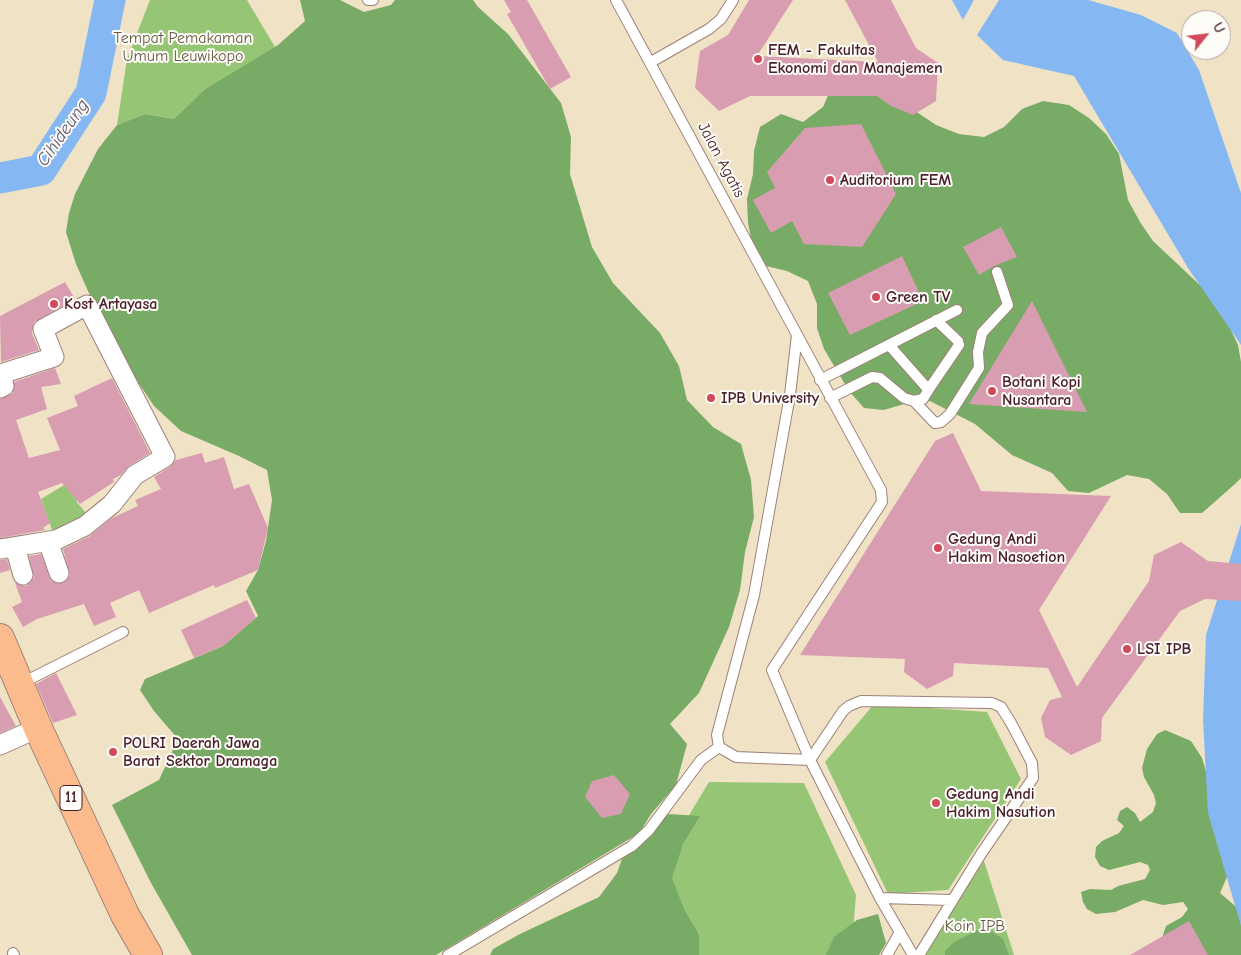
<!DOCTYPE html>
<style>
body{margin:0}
#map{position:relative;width:1241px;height:955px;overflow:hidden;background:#f0e2c5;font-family:"Comic Neue",sans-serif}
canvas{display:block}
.north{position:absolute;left:1181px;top:10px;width:50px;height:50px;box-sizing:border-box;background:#fdfcf7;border:1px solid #b5a4a5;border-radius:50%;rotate:61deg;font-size:14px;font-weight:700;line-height:20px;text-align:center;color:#4a1f2b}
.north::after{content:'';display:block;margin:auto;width:18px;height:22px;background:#d1495b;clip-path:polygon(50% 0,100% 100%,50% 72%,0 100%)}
</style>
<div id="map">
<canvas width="1241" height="955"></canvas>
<div class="north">U</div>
</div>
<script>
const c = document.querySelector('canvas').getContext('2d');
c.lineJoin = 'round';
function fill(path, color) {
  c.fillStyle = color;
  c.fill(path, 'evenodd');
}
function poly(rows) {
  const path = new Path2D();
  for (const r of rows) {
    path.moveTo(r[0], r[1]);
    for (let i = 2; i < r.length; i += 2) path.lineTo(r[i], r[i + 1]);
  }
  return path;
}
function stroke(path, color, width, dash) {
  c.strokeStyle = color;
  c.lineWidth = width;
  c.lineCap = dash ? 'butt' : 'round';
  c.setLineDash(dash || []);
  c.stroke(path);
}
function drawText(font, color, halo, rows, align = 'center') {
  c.font = font + ' "Comic Neue",sans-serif';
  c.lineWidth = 4;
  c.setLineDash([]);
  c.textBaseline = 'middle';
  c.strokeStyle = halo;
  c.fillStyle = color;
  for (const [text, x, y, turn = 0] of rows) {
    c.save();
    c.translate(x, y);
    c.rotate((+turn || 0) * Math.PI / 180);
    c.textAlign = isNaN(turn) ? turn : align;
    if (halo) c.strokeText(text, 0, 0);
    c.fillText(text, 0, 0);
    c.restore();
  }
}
fill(poly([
 [150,0,247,0,275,47,205,89,174,119,145,114,117,125,127,59],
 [79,476,90,492,76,501,91,519,54,536,41,499],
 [874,704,987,712,1021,779,948,890,888,894,825,762],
 [709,782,804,783,856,895,851,955,675,955,647,885],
 [984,861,1014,955,926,955,924,951]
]), '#96c675');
fill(poly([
 [300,0,340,0,364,12,391,5,395,0,473,0,478,7,508,34,561,103,571,137,570,174,592,247,613,283,660,333,679,366,687,400,713,427,741,444,751,480,754,517,745,552,740,590,729,627,699,693,670,724,687,744,676,785,651,814,640,832,669,814,700,816,683,844,672,878,684,909,699,935,699,955,490,955,493,949,520,934,599,897,617,873,623,856,638,834,436,955,192,955,151,883,112,805,159,780,178,739,154,711,140,690,145,679,223,646,258,616,246,591,258,570,266,541,272,500,267,470,239,456,181,431,154,406,110,340,92,300,76,264,66,232,69,213,75,194,98,149,117,125,145,114,174,119,205,89,278,45,305,21],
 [833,84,899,100,936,125,959,134,984,137,1004,127,1022,109,1043,101,1069,105,1089,118,1106,134,1119,154,1128,200,1140,222,1153,241,1204,289,1228,324,1238,345,1241,362,1241,478,1235,484,1202,513,1180,513,1167,494,1149,479,1127,475,1089,493,1068,491,1052,473,1012,455,975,424,930,401,904,404,884,410,864,408,849,391,824,349,817,328,817,304,808,281,787,271,766,266,753,248,748,223,747,199,753,174,754,151,760,127,781,114,803,122,823,107],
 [1165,730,1191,741,1202,758,1233,863,1220,893,1241,911,1241,955,1144,955,1160,944,1166,926,1182,917,1188,909,1183,902,1163,905,1143,900,1115,912,1096,914,1087,909,1083,902,1081,892,1090,889,1111,890,1118,886,1145,879,1150,870,1148,865,1140,862,1109,870,1100,866,1095,857,1096,847,1102,841,1119,833,1124,826,1117,820,1120,811,1127,807,1135,813,1140,822,1153,812,1156,803,1154,795,1144,777,1142,768,1147,749,1157,734],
 [878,914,886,943,879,955,826,955,834,937,857,920],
 [978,930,992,932,1003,939,1009,955,945,955,945,951,954,942]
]), '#78ab66');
fill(poly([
 [952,0,974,0,963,20],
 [999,0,1088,0,1141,15,1177,33,1199,70,1241,193,1241,345,1188,268,1074,76,1003,60,977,35],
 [43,152,57,163,44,177,0,190,0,167,17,165],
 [1241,524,1241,926,1208,813,1203,719,1206,635]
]), '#85b8f2');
stroke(poly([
 [0,178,41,170,91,93,110,0]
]), '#85b8f2', 31);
fill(poly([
 [504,0,527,0,571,77,550,89,507,14,511,12],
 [749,0,793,0,757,56,878,62,845,0,891,0,916,48,938,63,936,101,913,115,891,106,877,96,750,96,719,111,695,88,700,51,728,35],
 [861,124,896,194,862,247,804,244,792,221,771,233,753,200,775,188,767,172,805,128],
 [1001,227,1017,257,994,266,979,275,963,247],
 [902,256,923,301,850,335,828,293],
 [65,282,75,299,34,322,32,333,39,350,1,362,0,316],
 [1032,301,1087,412,969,404],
 [55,368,61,384,41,387,47,409,16,420,29,458,60,450,47,418,78,406,74,396,112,378,150,453,129,466,121,475,113,479,114,482,80,504,62,483,38,492,50,523,43,528,45,530,0,538,0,399,13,393,14,382],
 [953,433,981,491,1111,496,1039,610,1077,687,1149,581,1154,555,1181,542,1208,561,1241,564,1241,601,1205,599,1180,611,1102,718,1101,741,1071,755,1045,737,1041,718,1050,700,1062,697,1048,668,954,663,953,676,927,689,904,672,905,659,800,655,935,441],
 [202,453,205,463,224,457,234,489,249,484,268,528,258,570,215,588,214,585,149,613,139,590,110,603,116,617,94,626,84,604,37,619,23,627,12,607,22,602,15,583,26,586,34,578,29,556,41,554,51,581,63,583,70,575,63,549,90,536,112,518,138,506,135,500,161,489,154,477,171,466,176,460],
 [7,559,10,570,0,573,0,560],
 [247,600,256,618,223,646,194,658,181,630],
 [56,673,77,715,53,723,36,684],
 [0,697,16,726,0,733],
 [614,775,630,794,621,814,602,818,585,797,592,781],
 [1189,921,1208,955,1130,955]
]), '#d89db1');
const lane = poly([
 [368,0,373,0],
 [616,0,881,490,882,502,772,670,810,760,880,898,913,955],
 [651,62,709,29,721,19,733,0],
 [797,335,790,395,754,595,717,735,719,747,736,757,810,760],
 [889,345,926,387,931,386,959,345,958,341,936,320],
 [820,380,957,310],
 [830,398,872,377,880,378,904,398,914,401,923,399,931,386],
 [914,401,935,423,941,422,950,414,979,368,978,352,982,333,1008,305,997,272],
 [20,684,123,632],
 [810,760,843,711,849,706,861,701,992,703,1001,707,1011,723,1032,763,1033,778,981,854,919,955],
 [880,898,952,900],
 [13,953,14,955],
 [448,955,632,846,649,830,701,760,719,747],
 [887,955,900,932]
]);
const street = poly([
 [0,388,4,386,1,374,54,357,43,329,87,305,165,457,135,475,112,504,85,526,56,540,0,549],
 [48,541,59,573],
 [15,547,23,575],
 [0,745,38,728]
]);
const highway = poly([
 [0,638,38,728,125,915,148,955]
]);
stroke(lane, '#9d8078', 12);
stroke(street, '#9d8078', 21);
stroke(highway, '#9d8078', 30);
stroke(lane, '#fff', 10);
stroke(street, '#fff', 19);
stroke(highway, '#fbbb8d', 28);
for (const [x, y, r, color] of [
 [758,59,5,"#d1495b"],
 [830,180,5,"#d1495b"],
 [876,297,5,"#d1495b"],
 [54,304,5,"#d1495b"],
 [992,391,5,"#d1495b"],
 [711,398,5,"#d1495b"],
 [938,548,5,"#d1495b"],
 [1127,649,5,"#d1495b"],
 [113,752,5,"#d1495b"],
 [936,803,5,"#d1495b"]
]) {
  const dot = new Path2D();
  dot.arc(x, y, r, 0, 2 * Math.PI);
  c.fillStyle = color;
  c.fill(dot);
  stroke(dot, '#fdfcf7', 2);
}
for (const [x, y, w] of [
 [71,798,22]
]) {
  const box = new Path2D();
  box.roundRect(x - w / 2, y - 12.5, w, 25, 4);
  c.fillStyle = '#fdfcf7';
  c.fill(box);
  stroke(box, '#4a1f2b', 1);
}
drawText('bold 15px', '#4a1f2b', null, [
 ["11",71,798]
]);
drawText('16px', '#655945', '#fdfcf7', [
 ["Tempat Pemakaman",183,38],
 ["Umum Leuwikopo",183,56],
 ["Koin IPB",975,926]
]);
drawText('bold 16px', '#4a1f2b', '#fdfcf7', [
 ["FEM - Fakultas",768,50],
 ["Ekonomi dan Manajemen",768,68],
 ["Auditorium FEM",840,180],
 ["Green TV",886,297],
 ["Kost Artayasa",64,304],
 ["Botani Kopi",1002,382],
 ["Nusantara",1002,400],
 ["IPB University",721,398],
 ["Gedung Andi",948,539],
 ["Hakim Nasoetion",948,557],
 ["LSI IPB",1137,649],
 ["POLRI Daerah Jawa",123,743],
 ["Barat Sektor Dramaga",123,761],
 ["Gedung Andi",946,794],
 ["Hakim Nasution",946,812]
], 'left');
drawText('16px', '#4a1f2b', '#fdfcf7', [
 ["Jalan Agatis",721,160,62]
]);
drawText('italic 18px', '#5f5571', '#fdfcf7', [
 ["Cihideung",63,133,-55]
]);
</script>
